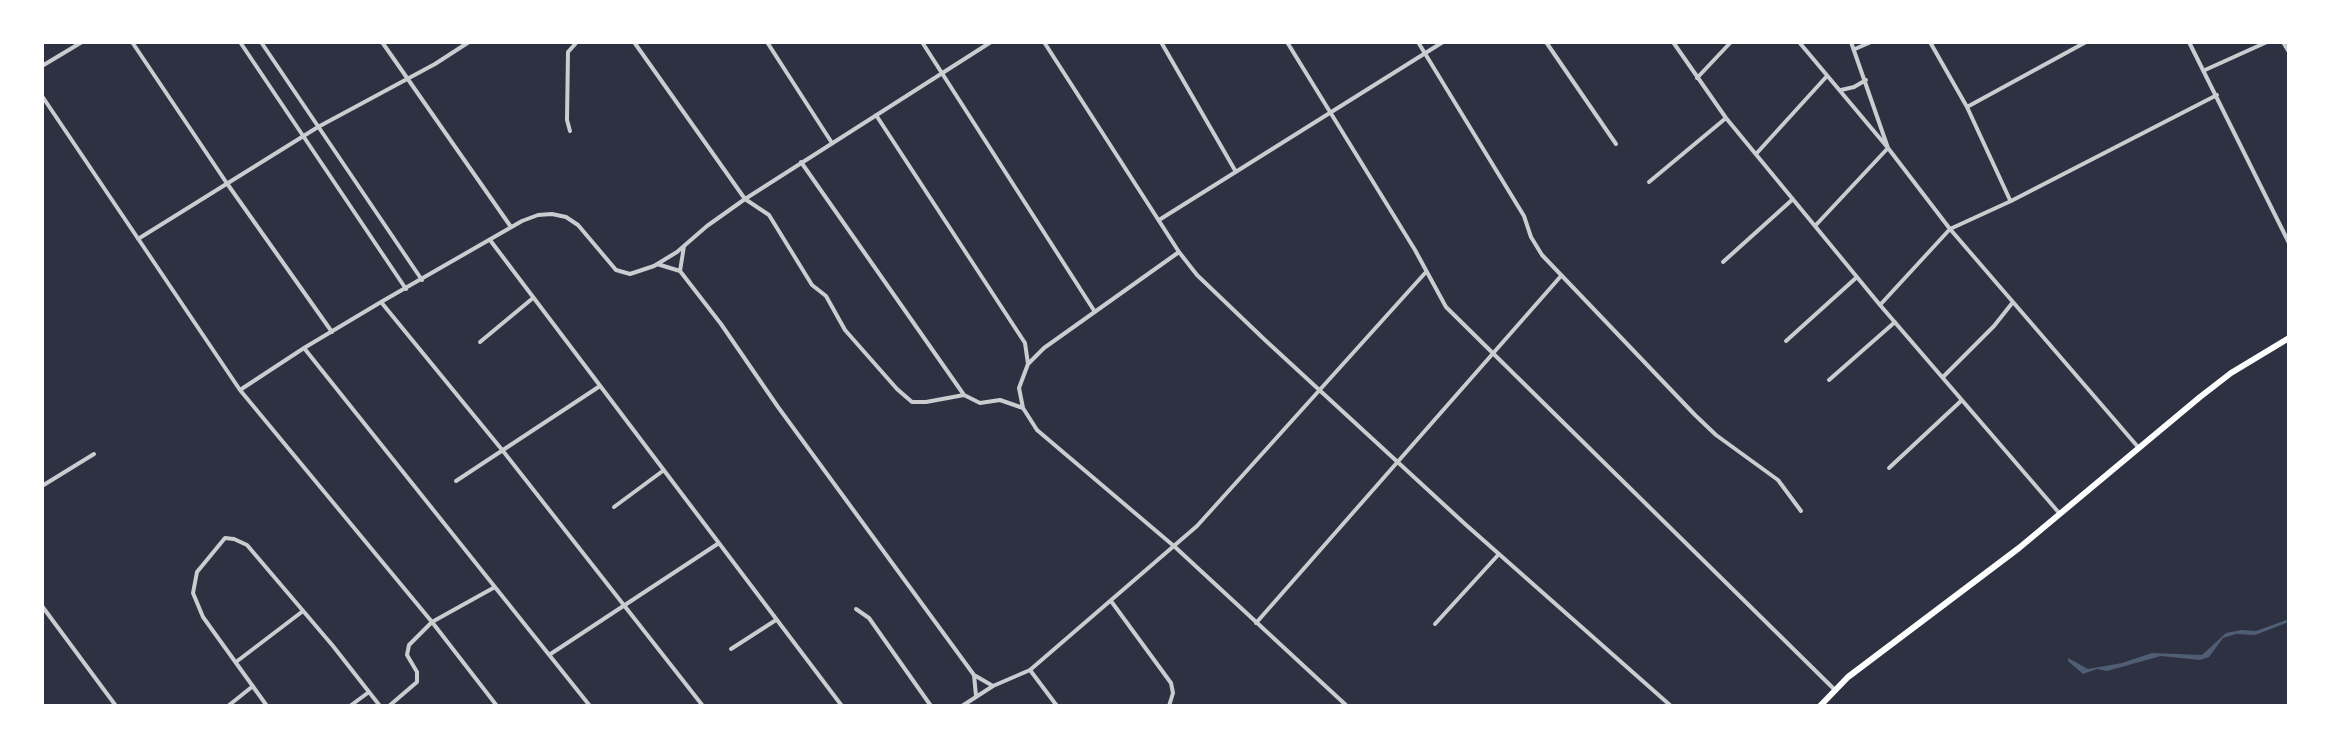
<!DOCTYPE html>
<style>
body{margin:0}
#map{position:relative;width:2331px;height:748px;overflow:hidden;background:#2d3142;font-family:Ubuntu,sans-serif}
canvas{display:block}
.frame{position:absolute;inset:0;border:44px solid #fff;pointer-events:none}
</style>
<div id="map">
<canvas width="2331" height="748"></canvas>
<div class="frame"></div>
</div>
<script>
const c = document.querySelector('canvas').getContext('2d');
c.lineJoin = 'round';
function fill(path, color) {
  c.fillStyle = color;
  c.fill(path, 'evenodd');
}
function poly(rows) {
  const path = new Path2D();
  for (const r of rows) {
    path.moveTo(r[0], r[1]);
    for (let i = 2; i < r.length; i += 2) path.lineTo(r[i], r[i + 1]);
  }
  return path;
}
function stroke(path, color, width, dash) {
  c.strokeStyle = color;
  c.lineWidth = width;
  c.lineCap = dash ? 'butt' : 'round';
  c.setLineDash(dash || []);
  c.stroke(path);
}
fill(poly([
 [2289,619,2289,622,2255,635,2236,634,2223,638,2209,657,2200,660,2161,656,2107,671,2097,669,2083,674,2068,661,2068,658,2088,669,2122,663,2152,653,2202,655,2226,633,2241,630,2256,631]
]), '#4f5d75');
stroke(poly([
 [132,42,226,182,332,332],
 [240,42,406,289],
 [261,42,422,280],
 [382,42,511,227],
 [634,42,745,199,769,215,812,285,826,296,845,330,897,389,912,402,926,402,964,395,980,403,1000,400,1023,408],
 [767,42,832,143],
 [922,42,1095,312],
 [1044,42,1179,252,1044,348,1028,364,1019,388,1023,408,1037,430,1175,547,1347,706],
 [1161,42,1236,172],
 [1287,42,1415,250,1446,307,1835,690],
 [1418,42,1524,216,1531,237,1542,255,1695,415,1716,435,1778,480,1801,511],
 [1546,42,1616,144],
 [1673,42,1726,118,1880,305,2060,514],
 [1799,42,1888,148,1950,229,2138,447],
 [1930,42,1967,107,2010,200],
 [2189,42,2289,243],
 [2283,42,2289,52],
 [1855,49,1871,42],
 [42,66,82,42],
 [2205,70,2267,42],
 [1697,78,1731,42],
 [1841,90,1854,87,1866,80],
 [42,96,240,390,432,622,497,706],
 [1967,107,2086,42],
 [876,115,1025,343,1028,364],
 [570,131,567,120,568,52,577,42],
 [1756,154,1827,76],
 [801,162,964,395],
 [1649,182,1726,118],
 [1159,220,1443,42],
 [1815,226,1888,148,1851,42],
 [138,239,318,127,435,64,469,42],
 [490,240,842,706],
 [1179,252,1197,275,1265,340,1465,524,1671,706],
 [1723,262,1793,199],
 [657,264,680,271,721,324,778,407,974,675,993,686],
 [680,271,684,246],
 [381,302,503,451,703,706],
 [1880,305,1950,229,2011,201,2217,95],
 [1786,341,1857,277],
 [480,342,533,298],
 [304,348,590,706],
 [1943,377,1994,326,2013,302],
 [1829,380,1895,322],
 [240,390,304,348,381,302,522,221,538,215,552,214,566,217,578,225,616,270,630,274,654,266,677,252,707,226,745,199,991,42],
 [1889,468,1962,400],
 [456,481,600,386],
 [42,486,94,454],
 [614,507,664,470],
 [1111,601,1171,683,1173,693,1169,706],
 [42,606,116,706],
 [856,609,869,618,931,706],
 [1256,623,1561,276],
 [1435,624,1499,554],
 [731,649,776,620],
 [549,655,719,543],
 [236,662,303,611],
 [1030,670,1057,706],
 [974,675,976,696],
 [228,706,253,686],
 [267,706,203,617,193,593,197,572,225,538,234,539,247,545,333,646,380,706],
 [350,706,369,692],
 [389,706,417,682,417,672,407,655,409,645,432,622,495,587],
 [962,706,993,686,1030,670,1197,526,1426,272]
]), '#caccd0', 4);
stroke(poly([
 [1820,706,1848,677,2019,548,2200,397,2231,373,2289,338]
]), '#fff', 6);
</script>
